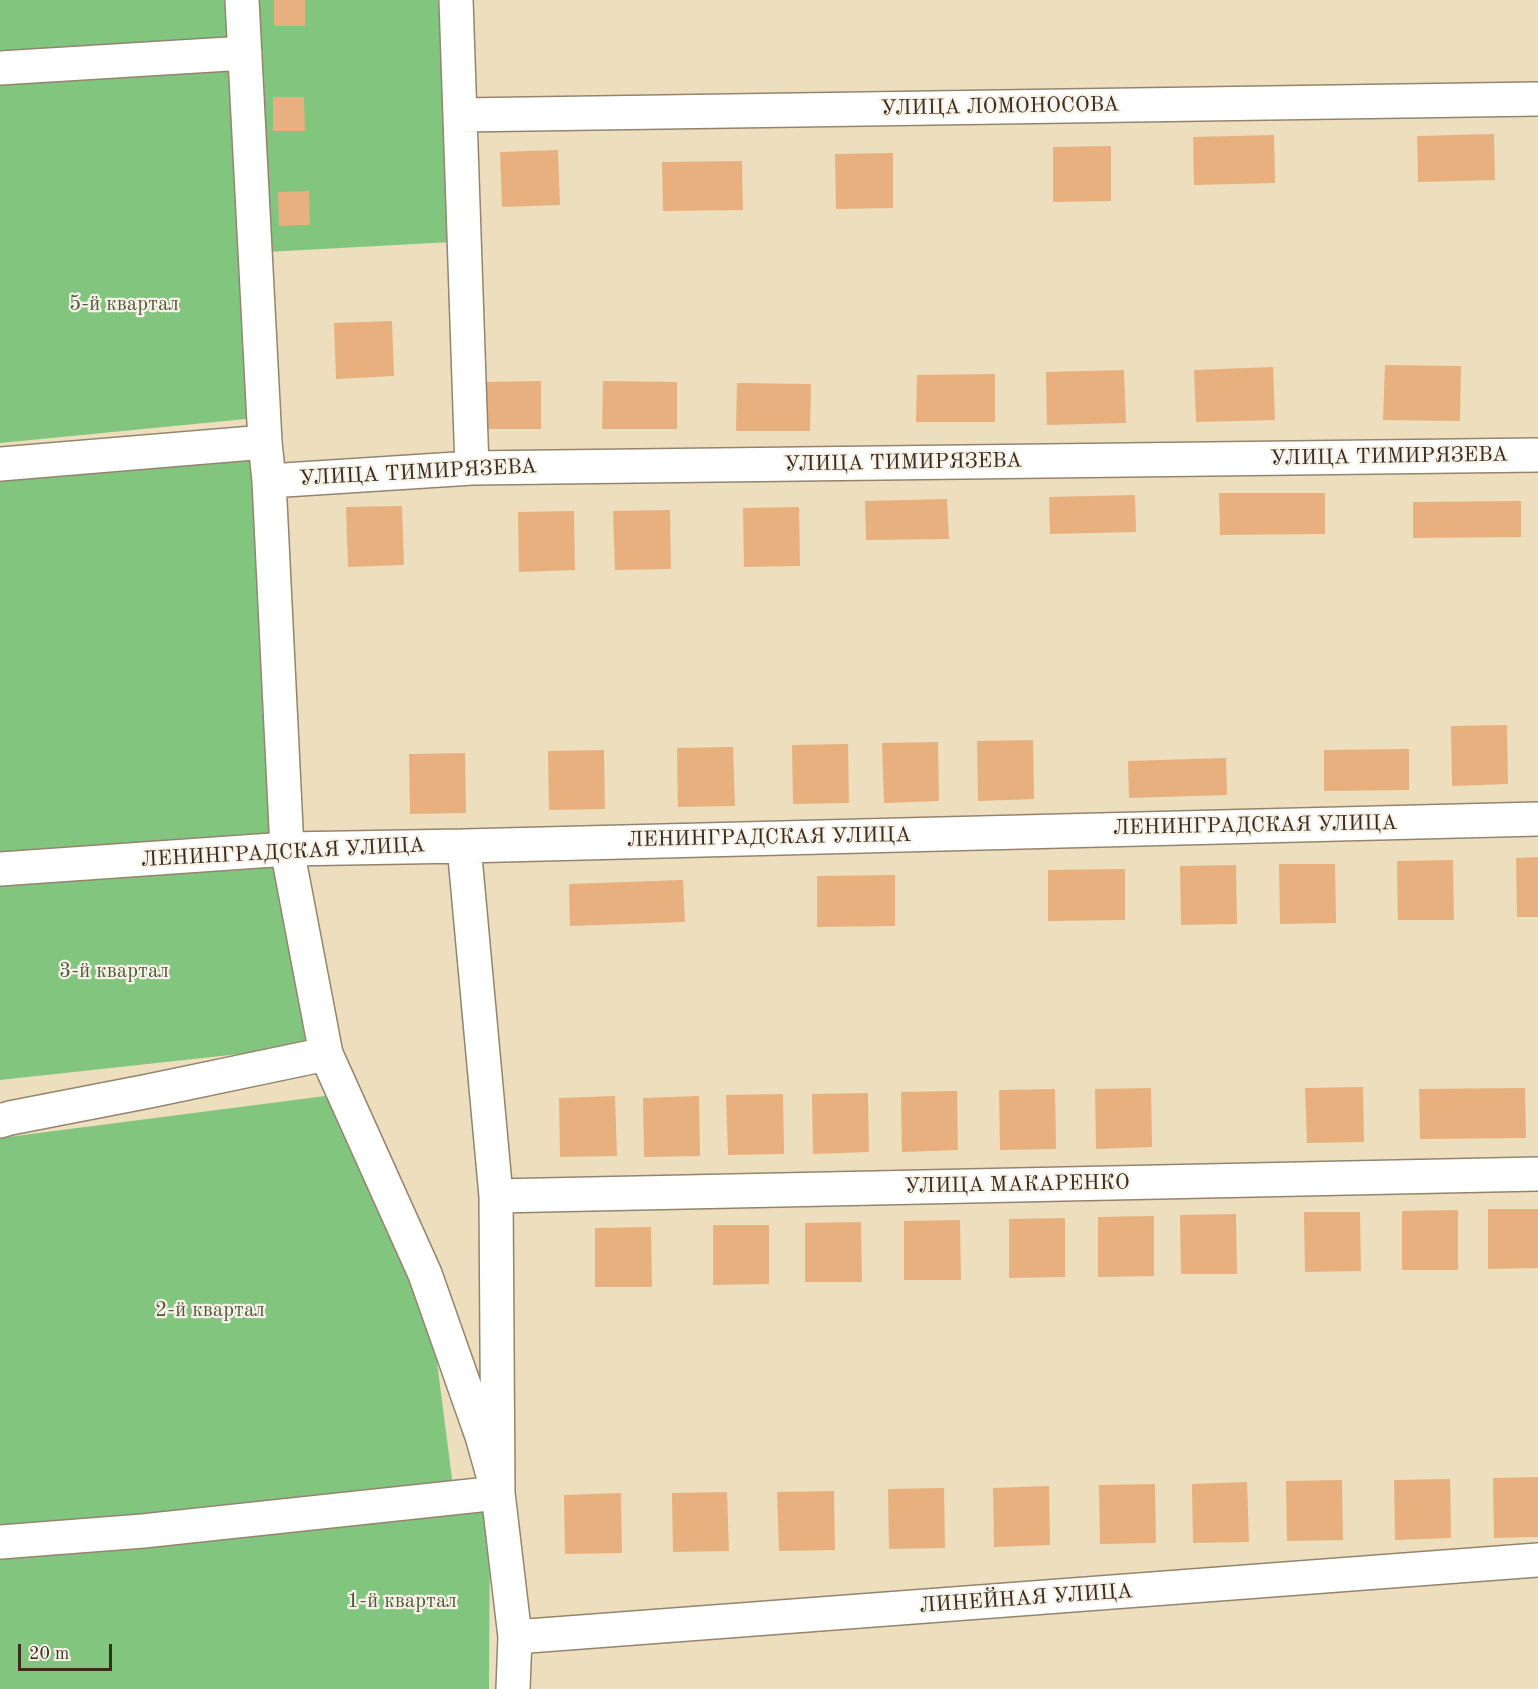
<!DOCTYPE html>
<meta charset="utf-8">
<style>
body{margin:0}
#map{position:relative;width:1538px;height:1689px;overflow:hidden;background:#eddfbd;font-family:"Old Standard TT",serif}
canvas{display:block}
.scale{position:absolute;left:18px;top:1644px;width:94px;height:27px;box-sizing:border-box;border:3px solid #3b2a1e;border-top:0;padding-left:8px;font-size:18px;line-height:21px;white-space:nowrap;color:#3b2a1e;-webkit-text-stroke:4px #f7f3e8;paint-order:stroke}
</style>
<div id="map">
<canvas width="1538" height="1689"></canvas>
<div class="scale">20 m</div>
</div>
<script>
const c = document.querySelector('canvas').getContext('2d');
c.lineJoin = 'round';
function fill(path, color) {
  c.fillStyle = color;
  c.fill(path, 'evenodd');
}
function poly(rows) {
  const path = new Path2D();
  for (const r of rows) {
    path.moveTo(r[0], r[1]);
    for (let i = 2; i < r.length; i += 2) path.lineTo(r[i], r[i + 1]);
  }
  return path;
}
function stroke(path, color, width, dash) {
  c.strokeStyle = color;
  c.lineWidth = width;
  c.lineCap = dash ? 'butt' : 'round';
  c.setLineDash(dash || []);
  c.stroke(path);
}
function drawText(font, color, halo, rows, align = 'center') {
  c.font = font + ' "Old Standard TT",serif';
  c.lineWidth = 4.5;
  c.setLineDash([]);
  c.textBaseline = 'middle';
  c.strokeStyle = halo;
  c.fillStyle = color;
  for (const [text, x, y, turn = 0] of rows) {
    c.save();
    c.translate(x, y);
    c.rotate((+turn || 0) * Math.PI / 180);
    c.textAlign = isNaN(turn) ? turn : align;
    if (halo) c.strokeText(text, 0, 0);
    c.fillText(text, 0, 0);
    c.restore();
  }
}
fill(poly([
 [0,0,230,0,232,43,0,58],
 [251,0,442,0,452,242,266,252],
 [228,62,256,418,0,443,0,76],
 [254,454,276,840,0,856,0,475],
 [275,864,313,1046,0,1080,0,882],
 [333,1095,430,1308,453,1486,0,1526,0,1138],
 [490,1506,489,1689,0,1689,0,1548]
]), '#82c57f');
fill(poly([
 [274,0,305,0,305,26,274,26],
 [273,97,304,97,305,131,273,131],
 [1494,134,1495,180,1418,182,1417,136],
 [1274,135,1275,183,1194,185,1193,137],
 [1111,146,1111,201,1053,202,1053,147],
 [558,150,560,205,502,207,500,152],
 [893,153,893,208,836,209,835,154],
 [742,161,743,210,663,211,662,162],
 [309,191,310,225,279,226,278,192],
 [392,321,394,376,336,379,334,323],
 [1385,365,1461,366,1460,421,1383,420],
 [1273,367,1275,420,1196,422,1194,370],
 [1124,370,1126,423,1047,425,1046,372],
 [995,374,995,422,916,422,917,375],
 [541,381,541,429,484,429,484,382],
 [603,381,677,382,677,429,602,429],
 [737,383,811,384,810,431,736,431],
 [1219,493,1325,493,1325,534,1220,535],
 [1135,495,1136,532,1050,534,1049,497],
 [947,499,949,539,866,540,865,501],
 [1521,501,1521,537,1413,538,1413,502],
 [402,506,404,565,348,567,346,507],
 [799,507,800,566,744,567,743,508],
 [670,510,671,569,615,570,613,511],
 [574,511,575,570,519,572,518,512],
 [1507,725,1508,784,1452,786,1451,726],
 [1033,740,1034,799,978,801,977,741],
 [938,742,939,801,884,803,882,743],
 [848,744,849,803,793,804,792,745],
 [733,747,735,806,678,807,677,748],
 [1409,749,1409,790,1324,791,1324,750],
 [604,750,605,809,549,810,548,751],
 [465,753,466,813,410,814,409,754],
 [1226,758,1227,795,1129,798,1128,761],
 [1538,857,1538,917,1517,917,1516,858],
 [1453,860,1454,920,1398,920,1397,861],
 [1279,864,1335,864,1336,923,1280,924],
 [1236,865,1237,924,1181,925,1180,866],
 [1125,869,1125,920,1048,921,1048,870],
 [895,875,895,926,817,927,817,876],
 [683,880,685,922,570,926,569,884],
 [1363,1087,1364,1142,1307,1143,1305,1088],
 [1151,1088,1152,1147,1096,1149,1095,1089],
 [1525,1088,1526,1138,1420,1139,1419,1089],
 [1055,1089,1056,1149,1000,1150,999,1090],
 [957,1091,958,1150,902,1152,901,1092],
 [868,1093,869,1152,813,1154,812,1094],
 [783,1094,784,1154,728,1155,726,1095],
 [615,1096,617,1156,560,1157,559,1098],
 [699,1096,700,1156,644,1157,643,1098],
 [1488,1209,1538,1209,1538,1268,1488,1269],
 [1458,1210,1458,1270,1402,1270,1402,1211],
 [1304,1212,1360,1212,1361,1271,1305,1272],
 [1236,1214,1237,1274,1181,1274,1180,1215],
 [1154,1216,1154,1276,1098,1277,1098,1217],
 [1065,1218,1065,1277,1009,1278,1009,1219],
 [960,1220,961,1280,904,1280,904,1221],
 [861,1222,862,1282,805,1282,805,1223],
 [713,1225,769,1225,769,1284,713,1285],
 [651,1227,652,1287,595,1287,595,1228],
 [1538,1477,1538,1537,1494,1538,1493,1478],
 [1450,1479,1451,1538,1395,1540,1394,1480],
 [1342,1480,1343,1540,1287,1541,1286,1481],
 [1247,1482,1249,1542,1193,1543,1192,1484],
 [1155,1484,1156,1543,1100,1544,1099,1485],
 [1049,1486,1050,1545,994,1547,993,1488],
 [944,1488,945,1548,889,1549,888,1489],
 [834,1491,835,1550,779,1551,777,1492],
 [727,1492,729,1551,673,1552,672,1493],
 [621,1493,622,1553,565,1554,564,1495]
]), '#e7b07e');
const minor = poly([
 [242,0,265,442,269,481,287,849,326,1054],
 [456,0,472,468],
 [0,68,245,53],
 [461,115,1538,99],
 [0,464,265,442],
 [269,481,472,468,1538,455],
 [464,846,496,1196,498,1493,515,1637,513,1689],
 [0,869,287,849,464,846,1538,819],
 [0,1121,10,1118,149,1091,326,1054,425,1274,482,1436,498,1493,143,1531,0,1542],
 [496,1196,1538,1174],
 [515,1637,1538,1560]
]);
stroke(minor, '#94846e', 36);
stroke(minor, '#fff', 33);
drawText('21px', '#3b2a1e', '#f7f3e8', [
 ["УЛИЦА ЛОМОНОСОВА",1000,107,-1],
 ["УЛИЦА ТИМИРЯЗЕВА",1389,457,-1],
 ["УЛИЦА ТИМИРЯЗЕВА",903,463,-1],
 ["УЛИЦА ТИМИРЯЗЕВА",418,473,-3],
 ["ЛЕНИНГРАДСКАЯ УЛИЦА",1255,826,-1],
 ["ЛЕНИНГРАДСКАЯ УЛИЦА",769,838,-1],
 ["ЛЕНИНГРАДСКАЯ УЛИЦА",283,853,-3],
 ["УЛИЦА МАКАРЕНКО",1017,1185,-1],
 ["ЛИНЕЙНАЯ УЛИЦА",1026,1599,-4]
]);
drawText('21px', '#50583b', '#f7f3e8', [
 ["5-й квартал",124,304],
 ["3-й квартал",114,971],
 ["2-й квартал",210,1310],
 ["1-й квартал",402,1601]
]);
</script>
